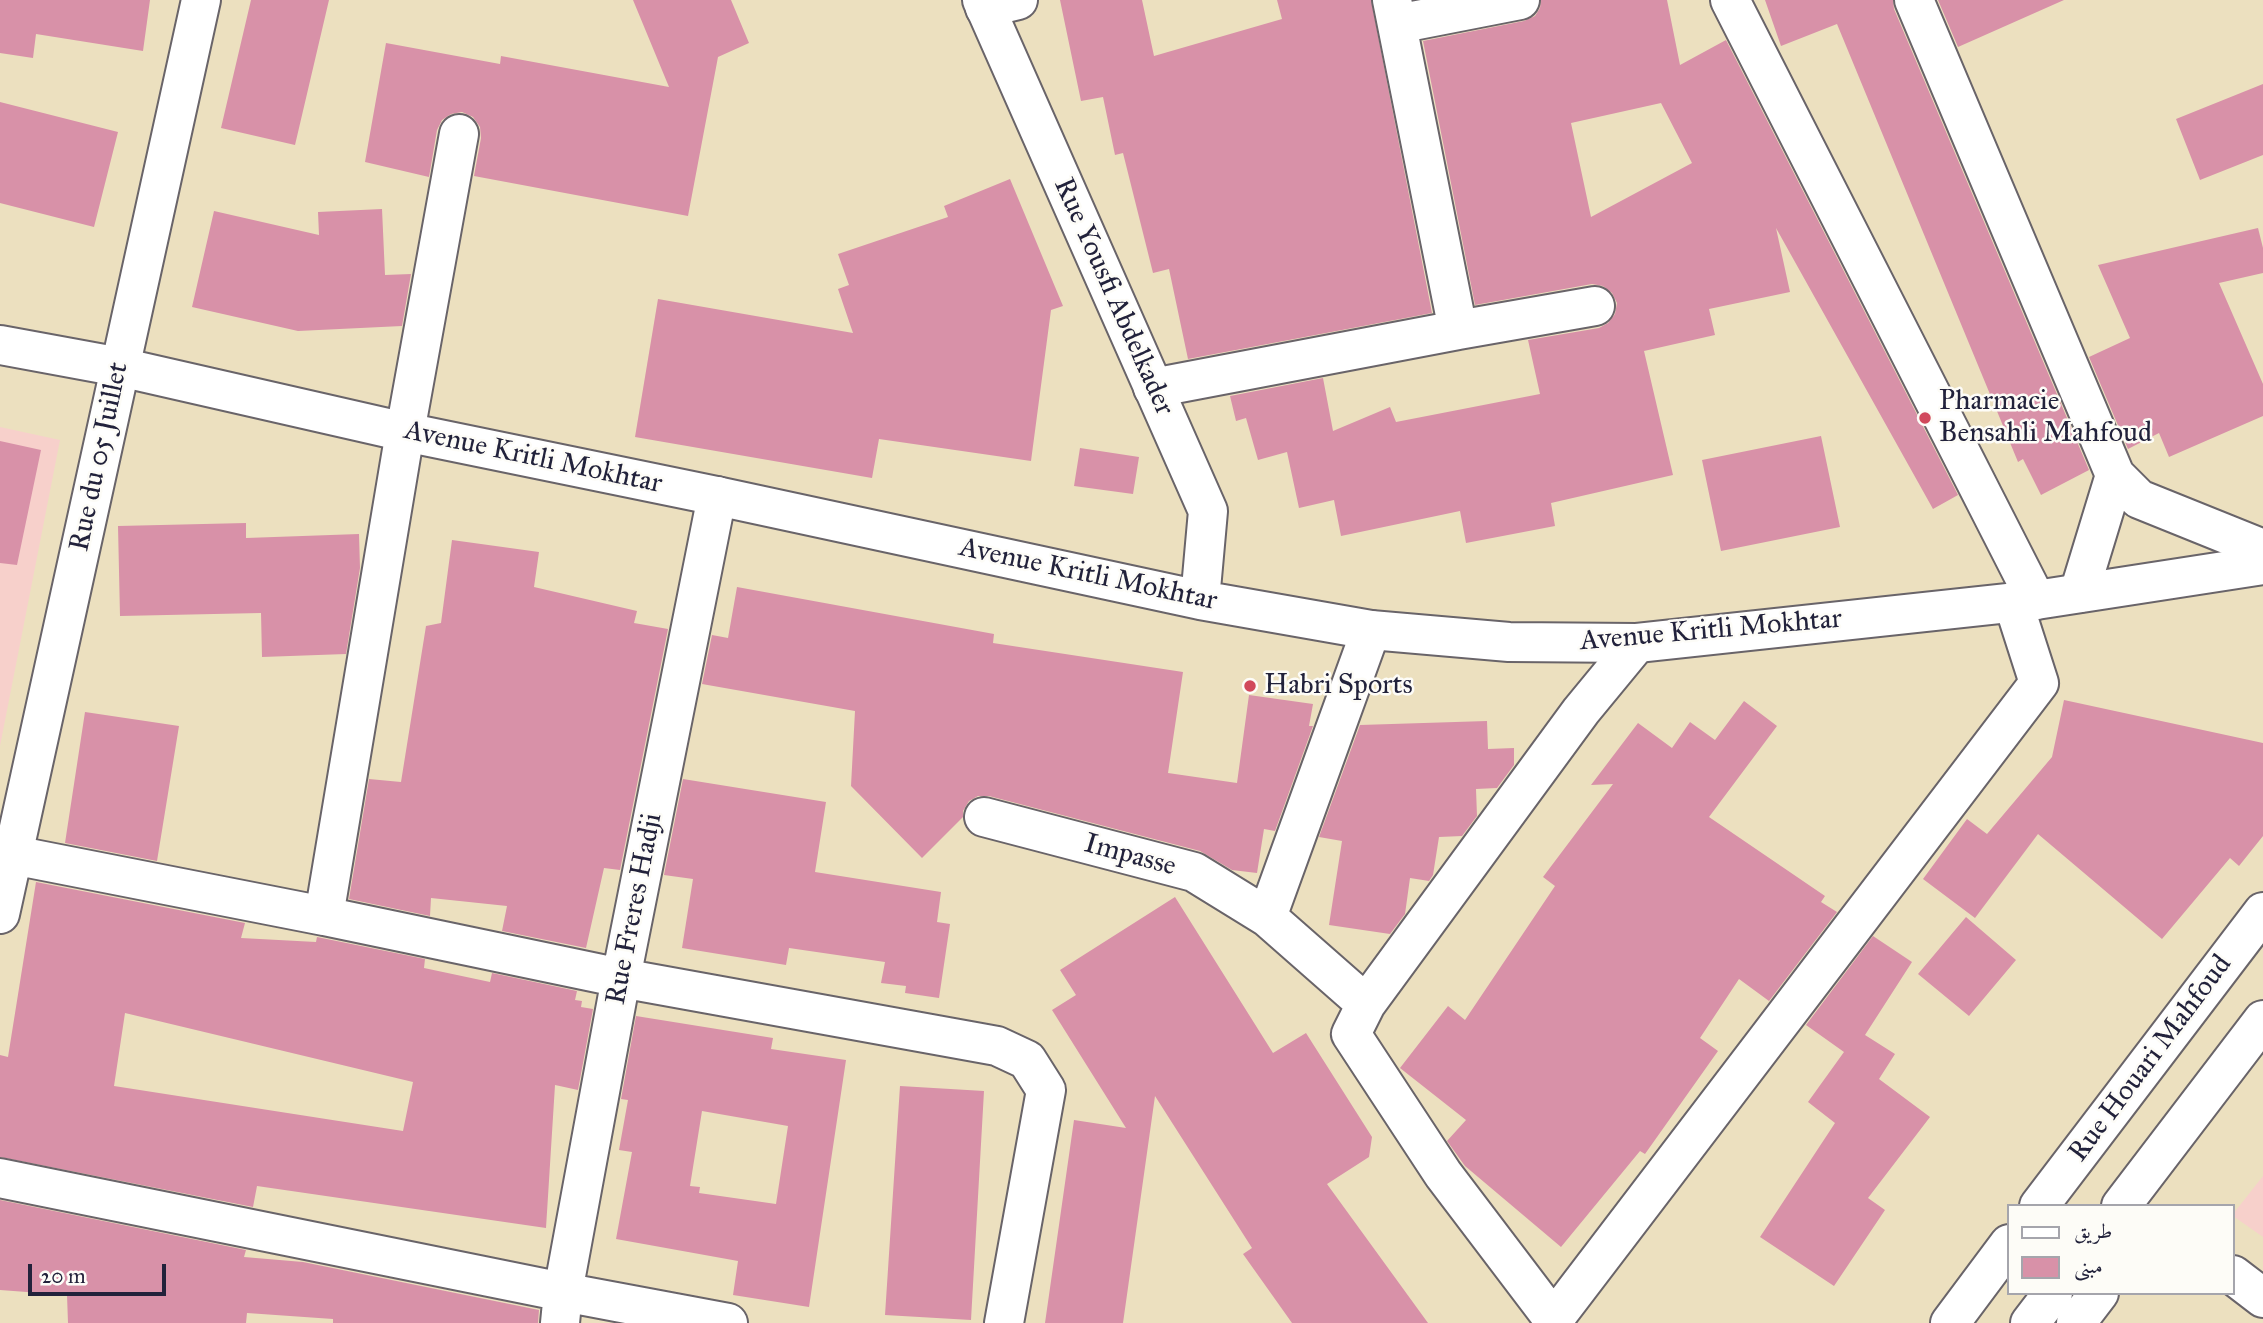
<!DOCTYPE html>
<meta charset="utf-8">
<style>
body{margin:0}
#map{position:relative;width:2263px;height:1323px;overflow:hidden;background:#ece0bf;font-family:"IM FELL Great Primer",Amiri,serif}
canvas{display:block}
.legend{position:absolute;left:2007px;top:1204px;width:228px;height:91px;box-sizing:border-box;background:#fdfcf7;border:2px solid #a5a5ac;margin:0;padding:9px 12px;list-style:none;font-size:21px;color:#22223b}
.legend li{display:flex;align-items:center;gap:14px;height:35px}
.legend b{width:35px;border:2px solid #a5a5ac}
.scale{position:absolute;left:28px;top:1264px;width:138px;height:32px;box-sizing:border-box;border:4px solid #22223b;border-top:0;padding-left:9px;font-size:21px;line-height:24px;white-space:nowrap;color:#22223b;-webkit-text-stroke:5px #fdfcf7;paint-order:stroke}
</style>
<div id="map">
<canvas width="2263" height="1323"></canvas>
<ul class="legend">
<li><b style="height:9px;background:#fff"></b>طريق</li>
<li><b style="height:19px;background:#d891a8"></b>مبنى</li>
</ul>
<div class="scale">20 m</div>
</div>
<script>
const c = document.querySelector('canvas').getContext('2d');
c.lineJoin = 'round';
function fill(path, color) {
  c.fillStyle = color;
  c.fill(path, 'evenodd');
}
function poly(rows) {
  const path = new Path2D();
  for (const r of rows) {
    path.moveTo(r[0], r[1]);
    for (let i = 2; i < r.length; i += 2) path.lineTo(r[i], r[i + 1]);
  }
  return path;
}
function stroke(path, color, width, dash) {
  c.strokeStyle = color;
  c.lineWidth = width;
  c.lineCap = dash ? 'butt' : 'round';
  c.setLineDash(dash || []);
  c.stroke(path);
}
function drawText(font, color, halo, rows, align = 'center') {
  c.font = font + ' "IM FELL Great Primer",serif';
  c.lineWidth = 5;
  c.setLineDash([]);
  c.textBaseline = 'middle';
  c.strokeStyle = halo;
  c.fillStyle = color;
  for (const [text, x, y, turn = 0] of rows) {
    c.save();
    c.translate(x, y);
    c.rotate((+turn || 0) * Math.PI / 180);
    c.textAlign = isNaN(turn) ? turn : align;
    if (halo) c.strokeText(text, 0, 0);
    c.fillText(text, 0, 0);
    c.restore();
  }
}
fill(poly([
 [0,427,60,440,0,746],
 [2263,1176,2263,1237,2233,1216,2233,1214]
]), '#f7d0cb');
fill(poly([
 [0,0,150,0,143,51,36,34,33,58,0,53],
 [251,0,329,0,295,145,221,128],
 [633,0,731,0,749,43,718,57,688,216,474,176,481,138,480,127,473,117,462,112,451,114,442,120,437,130,429,177,365,162,386,43,500,64,501,56,669,87],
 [1060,0,1142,0,1154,56,1282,19,1277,0,1371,0,1432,313,1188,359,1169,269,1153,273,1123,153,1115,155,1103,97,1081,101],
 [1541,0,1667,0,1680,65,1726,40,1958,495,1933,509,1776,228,1790,292,1709,309,1715,335,1644,351,1673,475,1551,503,1555,526,1466,543,1460,511,1341,536,1334,500,1299,508,1287,452,1258,460,1246,418,1236,421,1230,396,1323,378,1333,431,1390,407,1396,422,1540,394,1528,340,1599,328,1608,323,1615,314,1617,303,1612,293,1603,286,1592,284,1475,305,1423,41,1524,21,1535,16,1540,8],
 [1661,103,1692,163,1591,217,1571,123],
 [1765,0,1893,0,1894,9,2089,470,2041,495,2023,459,2018,462,1837,24,1781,46],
 [1938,0,2064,0,1958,47],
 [2263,84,2263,155,2200,180,2176,119],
 [0,102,118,132,94,227,0,203],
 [1010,179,1063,306,1051,310,1031,461,879,439,872,478,635,437,658,299,853,333,838,289,849,285,838,254,948,217,944,206],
 [382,209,385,275,411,274,402,326,298,331,192,307,214,211,319,235,318,212],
 [2258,228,2263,248,2263,273,2219,283,2263,384,2263,416,2169,457,2159,433,2128,449,2089,357,2130,338,2098,265],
 [1821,436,1840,527,1721,551,1702,460],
 [0,441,41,450,17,565,0,563],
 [1080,448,1139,457,1133,494,1074,486],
 [246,523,246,538,359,534,360,568,346,654,262,657,261,613,120,616,118,526],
 [452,540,539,552,534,587,637,611,634,623,668,629,620,870,604,868,586,948,502,931,507,906,431,898,430,916,349,899,369,779,401,782,426,626,441,623],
 [737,587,994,634,993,643,1183,672,1168,773,1237,783,1249,695,1313,704,1309,726,1313,726,1275,831,1264,829,1257,873,1232,870,1200,851,989,796,978,796,969,801,963,811,963,817,922,858,851,786,855,711,702,684,712,635,728,638],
 [2064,700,2263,743,2263,836,2239,866,2230,858,2162,939,2038,834,1975,918,1923,879,1967,819,1987,834,2052,757],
 [1744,701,1777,726,1709,817,1825,896,1821,902,1837,912,1769,1001,1739,979,1700,1038,1718,1051,1645,1154,1640,1151,1561,1247,1465,1166,1447,1141,1466,1120,1400,1068,1448,1006,1465,1020,1555,886,1543,877,1613,784,1591,785,1638,723,1672,748,1690,722,1715,740],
 [85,712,179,726,157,861,65,843],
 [1487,721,1488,749,1514,748,1514,765,1497,788,1476,789,1477,816,1462,836,1439,837,1433,875,1429,881,1410,878,1405,914,1390,934,1329,925,1342,841,1319,837,1360,725],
 [683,779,826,802,815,872,941,892,937,922,950,924,939,998,905,993,906,986,881,983,885,962,789,948,786,965,682,948,693,879,664,875],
 [36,882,245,923,241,938,316,942,317,937,425,959,424,968,490,982,492,973,577,991,575,1000,582,1001,581,1007,593,1009,578,1090,555,1085,546,1228,257,1186,253,1207,0,1157,0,1055,8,1057],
 [125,1013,413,1082,403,1131,114,1086],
 [1175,897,1273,1053,1306,1033,1372,1137,1369,1157,1327,1184,1428,1323,1292,1323,1243,1254,1252,1248,1155,1096,1123,1323,1045,1323,1074,1120,1126,1128,1052,1010,1076,995,1060,970],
 [1966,917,2016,960,1969,1016,1918,974],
 [1873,936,1912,962,1865,1035,1895,1054,1879,1079,1930,1117,1868,1198,1885,1210,1834,1286,1760,1237,1835,1123,1808,1102,1844,1052,1806,1025],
 [636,1016,773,1038,771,1049,846,1060,809,1307,733,1295,738,1261,616,1239,632,1152,619,1150,628,1100,621,1099],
 [702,1111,788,1126,776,1204,699,1193,700,1187,690,1186],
 [900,1086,984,1091,971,1320,885,1315],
 [0,1200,246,1250,244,1257,303,1262,539,1310,538,1323,333,1323,333,1319,247,1313,246,1323,68,1323,67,1295,0,1290]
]), '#d891a8');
const minor = poly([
 [1730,0,2036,600],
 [1914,0,2115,475,2139,499,2263,549],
 [985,8,1018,0],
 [1397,24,1520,0],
 [459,134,405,432,324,916,621,978,997,1046,1027,1060,1046,1090,1004,1323],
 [1458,330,1595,306],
 [1153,388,1458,330,1392,0],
 [2079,593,2115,475],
 [984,817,1194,872,1267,917],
 [13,855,324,916],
 [0,914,201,0],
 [1366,1004,1267,917,1371,630],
 [0,1178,563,1292,728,1323],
 [2233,1275,2263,1298],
 [1553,1319,1443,1174,1351,1034,1366,1004,1581,711,1637,643],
 [560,1323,563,1292,621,978,717,496],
 [1551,1323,2039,683,2013,602],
 [2076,1323,2099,1293]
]);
const major = poly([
 [982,0,1208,511,1200,600],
 [0,345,120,367,405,432,717,496,1200,600,1371,630,1509,642,1637,643,2036,600,2263,565],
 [2039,1206,2263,912],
 [2121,1206,2263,1020],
 [1950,1323,2009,1244],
 [2030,1323,2053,1293]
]);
stroke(minor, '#696469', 42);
stroke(major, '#696469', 42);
stroke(minor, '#fff', 38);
stroke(major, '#fff', 38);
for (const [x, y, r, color] of [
 [1925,418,7,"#d1495b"],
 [1250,686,7,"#d1495b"]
]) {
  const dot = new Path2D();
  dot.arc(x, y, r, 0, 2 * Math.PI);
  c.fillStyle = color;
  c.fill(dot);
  stroke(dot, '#fdfcf7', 2.5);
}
drawText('28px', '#22223b', '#fdfcf7', [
 ["Rue Yousfi Abdelkader",1113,297,66],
 ["Rue du 05 Juillet",100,457,-78],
 ["Avenue Kritli Mokhtar",533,458,12],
 ["Avenue Kritli Mokhtar",1088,575,12],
 ["Avenue Kritli Mokhtar",1711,631,-5],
 ["Impasse",1130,856,15],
 ["Rue Freres Hadji",635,909,-79],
 ["Rue Houari Mahfoud",2151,1059,-53]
]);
drawText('28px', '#22223b', '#fdfcf7', [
 ["Pharmacie",1939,402],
 ["Bensahli Mahfoud",1939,434],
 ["Habri Sports",1264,686]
], 'left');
</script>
